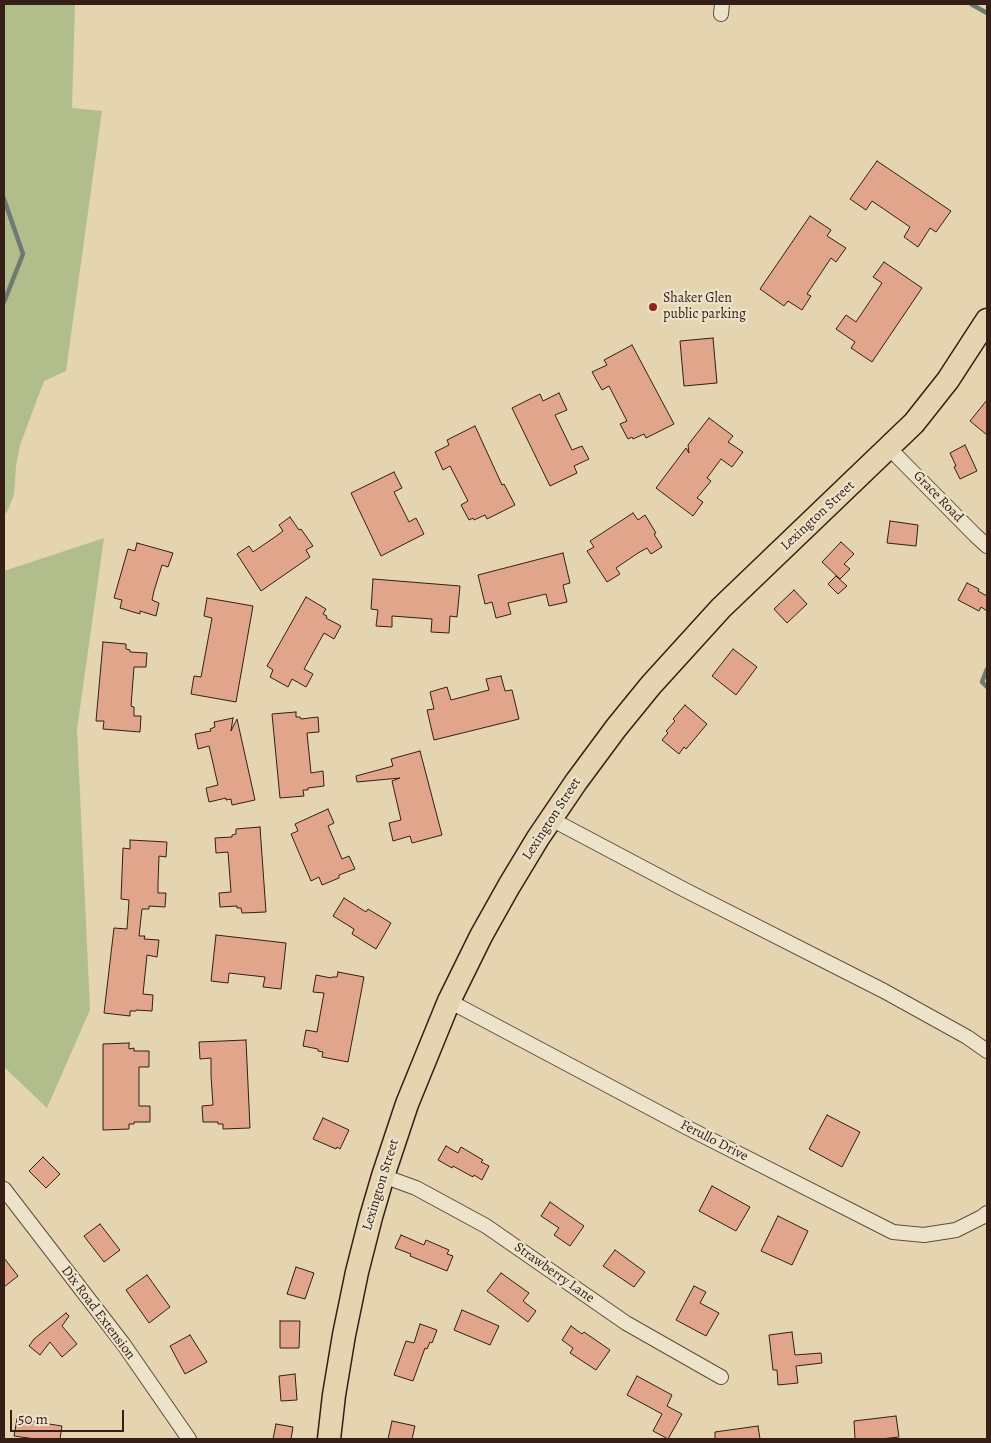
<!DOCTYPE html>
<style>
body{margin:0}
#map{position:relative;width:991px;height:1443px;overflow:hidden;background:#e4d4af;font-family:Alegreya,serif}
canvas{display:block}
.frame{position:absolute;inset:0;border:5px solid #341e16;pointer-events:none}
.scale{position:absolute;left:10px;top:1410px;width:114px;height:22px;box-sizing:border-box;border:2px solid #341e16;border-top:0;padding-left:6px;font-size:15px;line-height:18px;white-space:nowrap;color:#341e16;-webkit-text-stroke:4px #ede3cb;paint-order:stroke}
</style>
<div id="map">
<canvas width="991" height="1443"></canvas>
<div class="frame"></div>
<div class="scale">50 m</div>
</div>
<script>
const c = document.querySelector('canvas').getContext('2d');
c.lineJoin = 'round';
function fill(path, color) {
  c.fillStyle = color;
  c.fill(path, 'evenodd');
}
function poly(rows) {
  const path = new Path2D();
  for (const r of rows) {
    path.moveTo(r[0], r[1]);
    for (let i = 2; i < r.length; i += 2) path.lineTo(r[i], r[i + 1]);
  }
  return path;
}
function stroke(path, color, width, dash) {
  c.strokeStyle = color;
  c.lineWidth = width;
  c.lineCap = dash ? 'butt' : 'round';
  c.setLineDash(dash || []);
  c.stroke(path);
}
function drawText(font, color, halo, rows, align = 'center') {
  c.font = font + ' Alegreya,serif';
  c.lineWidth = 4.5;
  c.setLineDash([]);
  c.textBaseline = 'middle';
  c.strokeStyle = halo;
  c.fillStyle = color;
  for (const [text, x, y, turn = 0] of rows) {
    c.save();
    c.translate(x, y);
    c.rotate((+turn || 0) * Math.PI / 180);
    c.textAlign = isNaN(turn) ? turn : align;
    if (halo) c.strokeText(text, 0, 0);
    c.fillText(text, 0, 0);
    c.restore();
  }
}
fill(poly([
 [4,4,75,4,72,108,102,111,66,371,44,381,20,445,16,466,14,495,7,512,4,514],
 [104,538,77,729,90,1010,47,1108,4,1067,4,571]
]), '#b2bd8c');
stroke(poly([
 [971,4,987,13],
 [4,199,23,254,4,302],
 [987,669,982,682,987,687]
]), '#707a75', 4.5);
const building = poly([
 [877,161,951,211,936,232,930,228,918,247,904,237,910,227,872,201,866,210,850,199,877,161],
 [810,216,831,230,827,236,846,248,836,262,831,258,807,294,811,296,802,310,788,301,784,306,760,289,810,216],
 [884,262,922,288,872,362,851,348,855,342,836,329,846,315,856,322,882,283,873,277,884,262],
 [713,338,717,383,684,386,680,341,713,338],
 [632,345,674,424,646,438,644,434,633,439,632,437,628,439,620,424,627,421,609,386,602,390,592,372,607,365,604,360,632,345],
 [559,393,567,410,555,415,572,450,582,446,589,459,574,466,577,473,550,486,512,408,540,394,543,401,559,393],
 [987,400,987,435,970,421,987,400],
 [709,418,733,436,728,442,743,452,732,467,721,459,707,478,711,481,697,498,703,502,693,516,656,488,686,448,689,453,688,445,709,418],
 [475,426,497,474,502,485,504,484,515,505,487,519,485,515,474,520,473,518,469,520,461,505,468,501,450,466,443,470,435,452,449,445,447,440,475,426],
 [965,445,977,471,960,479,954,467,956,466,950,453,965,445],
 [394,472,402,488,394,492,409,522,416,518,424,534,381,556,351,493,394,472],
 [633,513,638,520,645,515,656,533,654,534,662,547,651,554,647,548,638,553,616,568,620,574,607,582,587,551,594,547,590,541,633,513],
 [290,517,299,530,301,529,313,546,306,550,310,557,261,591,237,554,249,546,253,552,275,537,283,531,279,525,290,517],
 [890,521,918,525,916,546,887,543,890,521],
 [841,542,854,554,844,564,850,569,840,579,822,562,841,542],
 [137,543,173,553,168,567,162,565,154,591,152,600,159,603,156,616,140,611,140,614,120,608,122,600,114,598,128,549,135,551,137,543],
 [563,553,570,583,563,585,567,602,549,606,546,594,508,603,511,614,496,618,492,602,485,604,478,575,563,553],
 [836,576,847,586,838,594,828,584,836,576],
 [373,579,460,586,457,617,450,616,449,633,431,632,432,619,392,616,392,627,376,626,378,610,371,609,373,579],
 [967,583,979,589,978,591,987,596,987,611,981,607,979,611,958,600,967,583],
 [794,590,807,604,787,623,774,609,794,590],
 [306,597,326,609,323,614,327,616,326,618,341,626,334,639,324,633,304,669,313,674,306,687,292,679,288,687,270,677,273,670,267,666,306,597],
 [207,598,253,606,236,702,191,694,194,676,201,677,212,618,204,616,207,598],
 [103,642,126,644,126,649,130,650,130,652,147,653,146,667,134,667,131,706,134,707,134,716,141,716,140,732,103,729,104,721,96,721,103,642],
 [733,649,757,667,736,695,712,676,733,649],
 [501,676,505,691,512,690,519,719,434,740,427,710,434,709,430,692,447,687,451,700,489,690,486,679,501,676],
 [685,705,707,724,686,749,684,747,679,754,662,740,668,733,666,731,675,721,673,719,685,705],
 [296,712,296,717,300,717,301,719,318,717,319,732,307,733,311,773,323,771,324,786,308,788,308,790,303,790,304,796,280,798,272,714,296,712],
 [233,718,231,731,237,719,255,800,232,805,231,799,226,800,226,798,209,802,206,788,218,785,209,746,198,749,195,734,211,731,210,729,215,727,214,722,233,718],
 [420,751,442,835,412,843,410,836,393,841,389,823,401,820,392,781,400,778,357,782,356,776,393,766,391,759,420,751],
 [328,809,334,823,328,826,342,859,349,856,355,869,339,875,339,878,322,885,319,877,311,881,291,834,298,831,295,824,328,809],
 [260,827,266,912,242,913,241,908,237,908,237,906,220,907,219,893,231,892,228,852,216,853,215,838,232,837,232,835,236,834,236,829,260,827],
 [130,840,167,842,166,857,159,856,158,884,158,893,166,893,165,907,149,906,149,909,142,909,139,936,145,936,144,939,159,940,157,957,147,955,143,994,153,995,152,1011,136,1010,136,1011,130,1011,130,1016,104,1013,114,928,127,929,129,900,121,899,123,848,130,849,130,840],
 [344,898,366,912,368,909,391,923,376,949,352,934,354,929,333,916,344,898],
 [216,935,286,943,281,989,263,987,265,977,229,973,228,983,211,981,216,935],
 [338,972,364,977,348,1062,322,1057,323,1052,318,1051,318,1049,303,1046,306,1030,317,1032,324,993,313,992,316,975,331,978,332,977,337,977,338,972],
 [246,1040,250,1128,223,1129,223,1124,218,1124,218,1122,203,1122,202,1106,213,1105,211,1076,211,1058,200,1059,199,1042,246,1040],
 [129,1043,129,1049,134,1048,134,1051,149,1051,149,1067,139,1067,139,1106,150,1106,150,1122,134,1122,134,1124,129,1124,129,1129,103,1130,103,1044,129,1043],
 [827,1115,860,1132,842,1167,809,1149,827,1115],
 [323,1118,349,1130,340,1149,337,1147,336,1149,313,1139,323,1118],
 [446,1146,458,1153,461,1147,483,1160,481,1162,489,1166,482,1180,474,1175,473,1177,453,1166,452,1168,438,1160,446,1146],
 [43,1157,60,1174,46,1188,29,1171,43,1157],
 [712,1186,750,1207,736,1231,699,1211,712,1186],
 [550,1202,584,1226,570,1246,554,1235,559,1228,541,1216,550,1202],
 [778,1216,808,1231,792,1265,761,1251,778,1216],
 [100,1224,120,1250,104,1262,84,1236,100,1224],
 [401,1235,424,1245,426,1240,449,1250,447,1254,453,1256,447,1271,410,1256,411,1254,395,1248,401,1235],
 [615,1250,645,1272,634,1287,603,1266,615,1250],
 [4,1258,18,1276,4,1287,4,1258],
 [296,1267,314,1273,305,1299,287,1294,296,1267],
 [501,1273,529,1293,523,1301,536,1311,528,1322,487,1291,501,1273],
 [147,1275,170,1307,149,1323,126,1290,147,1275],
 [694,1286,706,1292,700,1303,719,1313,706,1336,676,1320,694,1286],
 [462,1310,499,1326,490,1345,454,1330,462,1310],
 [66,1313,69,1316,62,1326,77,1344,62,1357,50,1342,40,1355,29,1346,34,1339,66,1313],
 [280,1321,300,1321,299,1348,280,1348,280,1321],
 [420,1324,437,1330,432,1343,430,1342,427,1349,425,1348,413,1381,394,1375,406,1341,414,1343,420,1324],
 [571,1326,582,1334,584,1332,610,1350,596,1370,570,1353,573,1348,562,1340,571,1326],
 [792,1332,795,1355,821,1353,822,1363,796,1366,798,1383,778,1385,777,1370,773,1370,769,1335,792,1332],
 [190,1335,207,1362,185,1374,170,1346,190,1335],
 [295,1374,297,1400,281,1401,279,1376,295,1374],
 [637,1376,672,1395,667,1406,682,1414,668,1439,653,1431,662,1414,627,1395,637,1376],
 [896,1416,899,1437,881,1439,855,1439,854,1421,896,1416],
 [17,1419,62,1426,60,1439,35,1439,14,1436,17,1419],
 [392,1421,415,1426,412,1439,388,1439,392,1421],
 [276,1424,293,1427,291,1439,273,1439,276,1424],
 [758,1426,760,1439,715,1439,715,1432,758,1426]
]);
fill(building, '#e1a58c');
stroke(building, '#341e16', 1);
const minor = poly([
 [721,14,722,4],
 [889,448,975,535,987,546],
 [551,819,685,890,884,991,967,1037,987,1051],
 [449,1001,686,1127,893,1232,924,1235,956,1230,982,1217,987,1213],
 [383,1176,416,1188,486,1226,626,1323,721,1377],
 [4,1189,124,1345,189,1439]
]);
const primary = poly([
 [329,1439,334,1395,344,1335,357,1272,371,1217,383,1176,407,1104,449,1001,481,936,509,886,538,838,576,782,616,728,651,685,721,608,914,423,948,380,987,320]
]);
stroke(minor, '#604c3c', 16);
stroke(primary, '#341e16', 25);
stroke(minor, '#ede3cb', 14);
stroke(primary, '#e4d4af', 22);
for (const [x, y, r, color] of [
 [653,307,5,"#8f2418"]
]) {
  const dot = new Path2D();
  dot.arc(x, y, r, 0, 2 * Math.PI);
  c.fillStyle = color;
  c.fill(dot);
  stroke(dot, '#ede3cb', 2);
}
drawText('14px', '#341e16', '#ede3cb', [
 ["Shaker Glen",663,299],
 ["public parking",663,315]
], 'left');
drawText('14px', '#341e16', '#ede3cb', [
 ["Grace Road",938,497,46],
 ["Lexington Street",818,516,-43],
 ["Lexington Street",552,819,-57],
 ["Ferullo Drive",714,1141,27],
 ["Lexington Street",381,1185,-73],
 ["Strawberry Lane",554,1273,35],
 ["Dix Road Extension",98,1313,53]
]);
</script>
